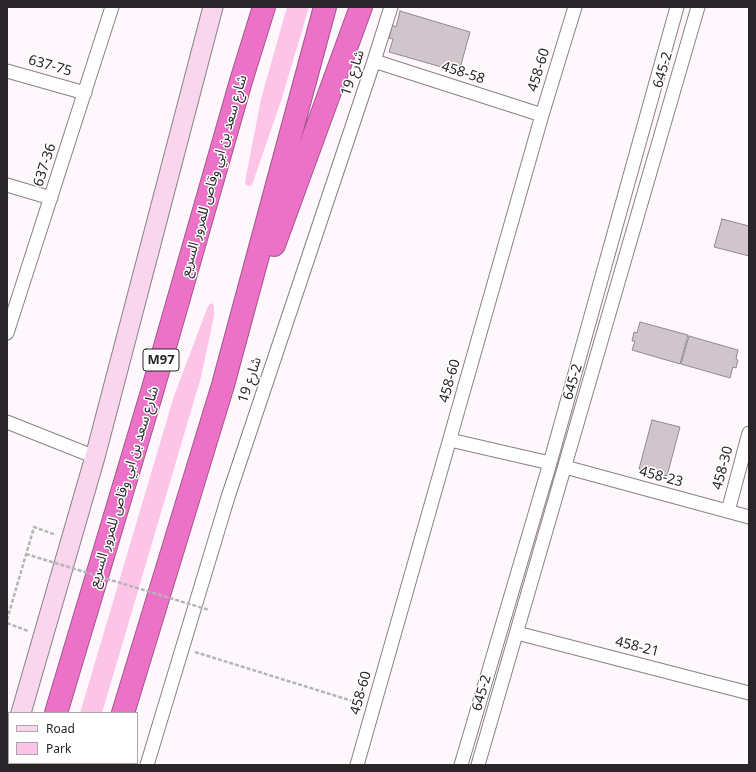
<!DOCTYPE html>
<meta charset="utf-8">
<style>
body{margin:0}
#map{position:relative;width:756px;height:772px;overflow:hidden;background:#fef8fc;font-family:"Noto Sans",sans-serif}
canvas{display:block}
.frame{position:absolute;inset:0;border:8px solid #292528;pointer-events:none}
.legend{position:absolute;left:8px;top:712px;width:130px;height:52px;box-sizing:border-box;background:#fff;border:1px solid #a9a8a9;margin:0;padding:5px 7px;list-style:none;font-size:12px;color:#292528}
.legend li{display:flex;align-items:center;gap:8px;height:20px}
.legend b{width:20px;border:1px solid #a9a8a9}
</style>
<div id="map">
<canvas width="756" height="772"></canvas>
<div class="frame"></div>
<ul class="legend">
<li><b style="height:5px;background:#f9d5ee"></b>Road</li>
<li><b style="height:11px;background:#fcc5e8"></b>Park</li>
</ul>
</div>
<script>
const c = document.querySelector('canvas').getContext('2d');
c.lineJoin = 'round';
function fill(path, color) {
  c.fillStyle = color;
  c.fill(path, 'evenodd');
}
function poly(rows) {
  const path = new Path2D();
  for (const r of rows) {
    path.moveTo(r[0], r[1]);
    for (let i = 2; i < r.length; i += 2) path.lineTo(r[i], r[i + 1]);
  }
  return path;
}
function stroke(path, color, width, dash) {
  c.strokeStyle = color;
  c.lineWidth = width;
  c.lineCap = dash ? 'butt' : 'round';
  c.setLineDash(dash || []);
  c.stroke(path);
}
function drawText(font, color, halo, rows, align = 'center') {
  c.font = font + ' "Noto Sans","Noto Sans Arabic",sans-serif';
  c.lineWidth = 3;
  c.setLineDash([]);
  c.textBaseline = 'middle';
  c.strokeStyle = halo;
  c.fillStyle = color;
  for (const [text, x, y, turn = 0] of rows) {
    c.save();
    c.translate(x, y);
    c.rotate((+turn || 0) * Math.PI / 180);
    c.textAlign = isNaN(turn) ? turn : align;
    if (halo) c.strokeText(text, 0, 0);
    c.fillText(text, 0, 0);
    c.restore();
  }
}
fill(poly([
 [287,7,309,7,281,101,252,185,249,186,246,185,245,182,261,99],
 [211,303,214,305,214,316,201,377,102,713,80,713,174,396,208,306]
]), '#fcc5e8');
const building = poly([
 [400,11,470,32,459,72,389,52,393,39,389,38,392,25,396,27,400,11],
 [722,219,749,226,749,256,714,247,722,219],
 [640,322,688,335,680,364,632,350,635,341,632,341,634,332,637,333,640,322],
 [689,336,738,350,736,359,738,360,736,368,733,367,730,378,681,364,689,336],
 [652,420,680,427,667,476,658,474,658,476,648,474,650,472,639,469,652,420]
]);
fill(building, '#cfc5cb');
stroke(building, '#92898f', 1);
const street = poly([
 [374,61,542,115],
 [7,71,85,93],
 [7,185,51,198],
 [7,333,112,7],
 [7,422,95,457],
 [450,440,550,463],
 [565,467,749,517],
 [728,511,749,433],
 [517,633,749,693],
 [147,765,228,497,374,61,391,7],
 [357,765,542,115,575,7],
 [461,765,550,463,677,7],
 [478,765,698,7]
]);
const secondary = poly([
 [21,713,95,457,213,7],
 [7,761,9,754]
]);
const highway = poly([
 [274,245,361,7],
 [56,713,152,392,241,81,264,7],
 [123,713,223,385,325,7],
 [41,765,41,763],
 [107,765,108,763]
]);
stroke(street, '#898086', 15);
stroke(secondary, '#898086', 21);
stroke(highway, '#a7578f', 24);
stroke(poly([
 [7,620,34,527,56,535],
 [7,623,28,631],
 [195,652,362,704]
]), '#b9b4b8', 2.5, [4, 2]);
stroke(street, '#fff', 13);
stroke(secondary, '#f9d5ee', 19);
stroke(highway, '#eb72c7', 22);
stroke(poly([
 [26,554,209,610]
]), '#b9b4b8', 2.5, [4, 2]);
for (const [x, y, w] of [
 [161,360,36]
]) {
  const box = new Path2D();
  box.roundRect(x - w / 2, y - 11, w, 22, 3);
  c.fillStyle = '#fff';
  c.fill(box);
  stroke(box, '#292528', 1);
}
drawText('bold 13px', '#292528', null, [
 ["M97",161,360]
]);
drawText('14px', '#292528', '#fff', [
 ["637-75",50,66,16],
 ["458-60",539,70,-73],
 ["645-2",663,70,-74],
 ["شارع 19",353,73,-72],
 ["458-58",463,73,18],
 ["637-36",45,165,-72],
 ["شارع سعد بن ابي وقاص للمرور السريع",214,176,-74],
 ["شارع 19",250,380,-72],
 ["458-60",450,381,-74],
 ["645-2",573,382,-74],
 ["458-30",723,468,-75],
 ["458-23",661,477,15],
 ["شارع سعد بن ابي وقاص للمرور السريع",124,487,-73],
 ["458-21",637,647,14],
 ["458-60",361,693,-74],
 ["645-2",482,693,-74]
]);
</script>
